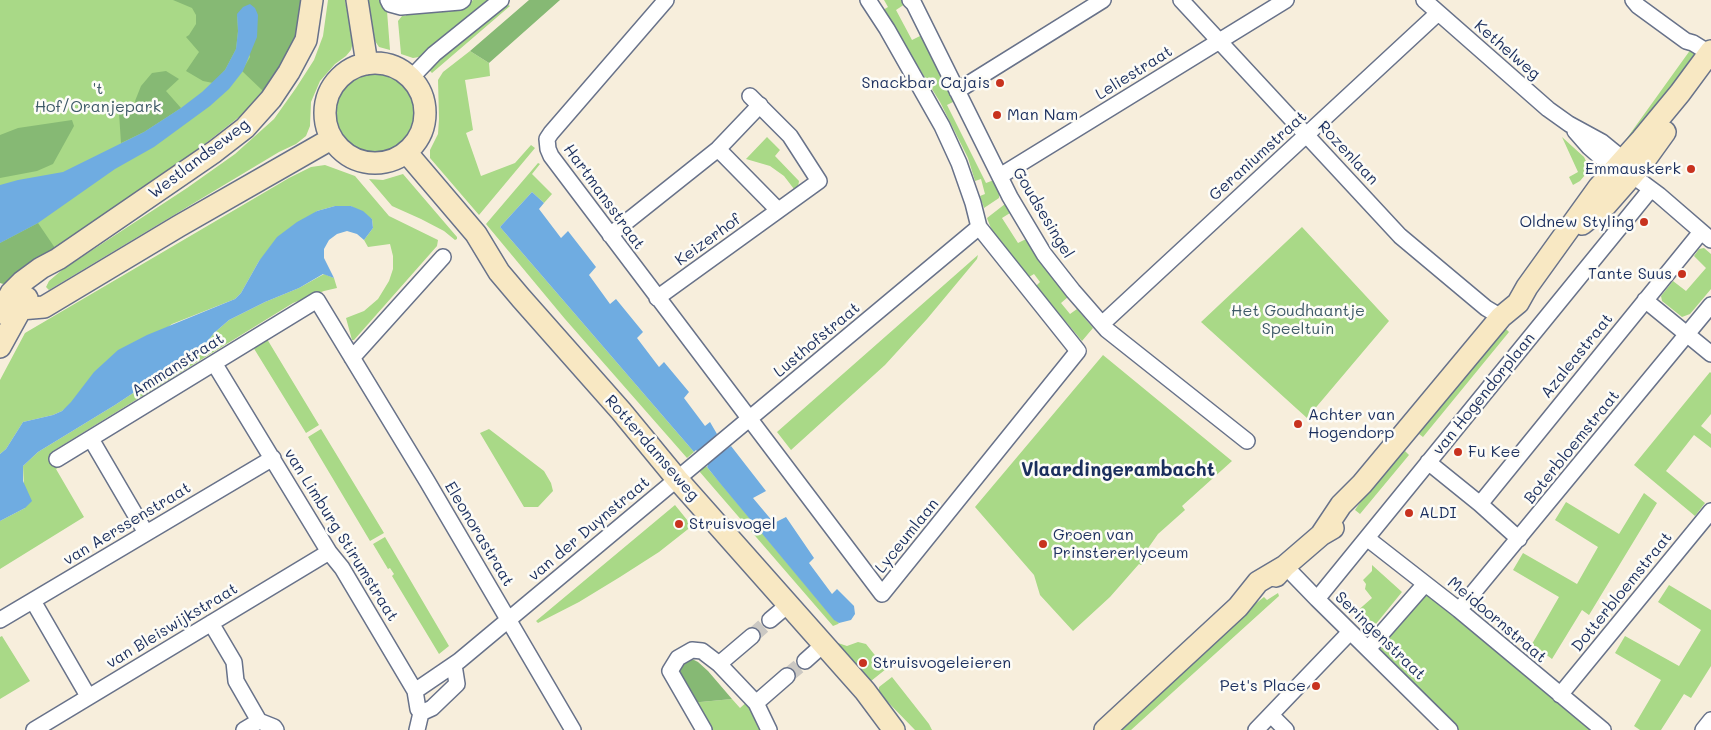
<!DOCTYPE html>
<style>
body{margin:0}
canvas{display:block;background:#f7eedc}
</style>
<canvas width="1711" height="730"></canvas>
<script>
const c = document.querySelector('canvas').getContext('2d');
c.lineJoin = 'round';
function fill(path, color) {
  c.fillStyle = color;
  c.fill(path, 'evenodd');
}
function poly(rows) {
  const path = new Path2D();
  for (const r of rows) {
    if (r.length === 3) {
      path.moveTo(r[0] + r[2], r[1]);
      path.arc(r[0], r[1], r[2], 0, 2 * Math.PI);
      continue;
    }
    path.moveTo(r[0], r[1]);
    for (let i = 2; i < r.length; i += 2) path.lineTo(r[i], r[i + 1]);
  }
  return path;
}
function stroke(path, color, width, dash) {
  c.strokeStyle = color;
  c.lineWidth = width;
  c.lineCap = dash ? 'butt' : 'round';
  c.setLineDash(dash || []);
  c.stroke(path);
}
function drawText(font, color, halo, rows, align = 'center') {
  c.font = font + ' Mali,sans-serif';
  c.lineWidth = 5;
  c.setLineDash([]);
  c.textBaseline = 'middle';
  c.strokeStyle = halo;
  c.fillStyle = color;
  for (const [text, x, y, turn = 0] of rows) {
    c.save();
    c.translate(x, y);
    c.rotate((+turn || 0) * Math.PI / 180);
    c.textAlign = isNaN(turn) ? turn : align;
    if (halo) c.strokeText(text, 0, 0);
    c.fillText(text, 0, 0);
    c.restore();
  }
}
fill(poly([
 [0,0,303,0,273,79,248,110,197,150,55,248,9,285,0,283],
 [328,0,345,0,353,42,351,50,346,56,335,64,320,81,311,102,310,126,306,136,296,144,279,152,49,290,46,287,49,281,62,270,187,188,235,154,274,119,296,88,314,60,323,36],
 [368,0,380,0,387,11,390,50,379,47,375,41],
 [473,0,491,0,425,56,413,58,401,54,398,21,402,16,406,16,405,12,429,13,452,10,464,7],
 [884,0,902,0,905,4,896,10,912,40,922,35,955,101,947,105,986,183,994,180,999,192,999,198,984,208,980,196,985,194,981,179,975,181,968,158,940,102,883,10,888,7],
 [507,4,510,6,432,73,428,69,479,23],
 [1691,49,1700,55,1625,145,1622,145],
 [470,51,489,63,490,76,465,80,473,130,466,133,481,176,515,163,531,145,535,148,479,215,430,158,430,150,438,134,439,119,438,80,443,72],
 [374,113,45],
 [767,137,780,150,775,156,799,181,797,193,784,176,770,166,746,159],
 [1562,137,1584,157,1590,169,1580,181,1573,185,1569,177,1578,172],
 [538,163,540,164,532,174,552,194,544,203,532,192,500,227,694,452,687,458,565,319,486,224],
 [325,165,355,176,389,216,438,240,437,246,354,340,352,340,346,318,364,311,378,299,389,281,393,269,393,256,390,244,368,247,364,240,373,228,372,219,351,206,335,206,317,211,259,261,241,293,235,299,172,324,62,411,53,415,23,422,6,449,0,454,0,380,25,333,289,178,311,167],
 [403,174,457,237,457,239,455,240,444,231,421,219,392,206,369,179,383,180],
 [1005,204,1010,213,1002,218,1018,243,1026,239,1042,265,1068,297,1061,303,1070,314,1077,309,1093,328,1082,341,1036,286,1040,282,1034,274,1029,277,992,231,987,218],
 [1302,227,1389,321,1307,418,1201,322],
 [1704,248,1711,254,1711,289,1690,314,1682,317,1662,301,1661,296,1673,281,1686,291,1706,268,1694,256,1699,249],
 [978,255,977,259,927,319,885,365,791,450,777,432],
 [324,274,334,278,337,288,324,291,293,303,53,451,61,466,56,469,84,517,0,569,0,521,25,508,23,466,38,452,115,405,183,360,198,353,214,333,229,320,265,302,299,288],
 [1505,328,1509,332,1423,437,1419,434,1427,414],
 [267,339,319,425,306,433,253,347],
 [1103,355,1232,461,1182,506,1185,510,1158,534,1144,554,1148,559,1141,565,1139,564,1110,597,1073,631,1040,595,1034,575,975,507],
 [1710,372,1711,373,1711,414,1701,426,1711,434,1711,448,1694,435,1666,471,1705,503,1695,516,1634,465],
 [321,429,384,533,370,541,308,437],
 [489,429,544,471,551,483,553,491,538,507,524,507,480,433],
 [1405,451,1409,455,1360,514,1355,510,1381,471],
 [706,466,834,619,839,623,838,624,833,626,699,471],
 [1644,493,1657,503,1589,615,1582,610,1552,659,1532,644,1559,597,1513,570,1523,553,1577,584,1598,547,1555,520,1566,502,1619,534],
 [675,505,692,526,659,552,620,577,579,602,538,623,536,621],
 [385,537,449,646,439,654,392,576,394,574,390,568,388,569,373,544],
 [1372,565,1402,592,1371,630,1355,613,1372,598,1365,589,1366,584,1363,580,1372,571],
 [1669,585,1711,610,1711,666,1691,698,1684,694,1661,730,1640,730,1634,726,1661,680,1615,653,1625,636,1679,666,1701,630,1658,602],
 [1278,593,1279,596,1131,730,1122,730,1153,697,1239,617,1264,597,1267,600],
 [1422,595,1430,596,1593,730,1459,730,1378,651,1376,646],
 [2,636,30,681,0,699,0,637],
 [858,642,866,644,886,669,871,681,869,681,836,645,838,643,847,646],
 [892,677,929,724,932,730,915,730,879,693,879,687],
 [732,699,740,708,749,700,762,730,705,730,690,703]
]), '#a9d987');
fill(poly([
 [173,0,303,0,297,36,273,79,263,91,242,71,250,57,237,14,238,31,236,49,225,70,213,83,203,81,186,71,199,52,186,37,189,35,196,24,196,15,192,8],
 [529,0,560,0,489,63,470,51],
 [166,71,179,79,166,91,181,108,144,132,121,143,119,113,137,107,135,101,141,86,152,73],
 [72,120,74,126,53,164,37,171,0,178,0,135,18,128],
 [38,223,55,248,9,285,0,283,0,243],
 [690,658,698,662,708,671,732,699,690,703,682,688,678,669,683,662]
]), '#86b974');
fill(poly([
 [250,4,255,8,258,15,257,37,243,71,229,89,210,106,154,147,115,169,38,223,0,243,0,185,18,180,63,172,144,132,181,108,202,92,225,70,236,49,238,31,237,14,243,7],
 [532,192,544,203,539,209,561,238,568,231,596,267,589,275,610,304,616,299,643,332,637,338,659,367,664,362,689,392,684,398,705,426,710,422,717,434,714,437,724,451,731,446,766,491,753,498,774,523,786,517,814,558,809,563,832,594,837,589,854,606,855,614,851,620,839,623,834,620,719,482,707,467,708,465,696,450,694,452,500,227],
 [335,206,351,206,363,211,372,219,373,228,364,240,357,234,347,231,337,234,329,240,324,249,324,258,334,278,323,274,299,288,265,302,229,320,214,333,198,353,183,360,115,405,38,452,23,466,23,481,32,501,25,508,0,521,0,454,6,449,23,422,53,415,62,411,71,402,94,372,118,350,147,335,235,299,241,293,259,261,277,237,297,222,317,211]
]), '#6face1');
stroke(poly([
 [752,636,770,620],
 [787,676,805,661]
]), '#cbc8c3', 15, [15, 8]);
const street = poly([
 [388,0,390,4,401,7,460,2,463,0],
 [666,0,551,133,547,139,548,149,551,156,882,594,1078,351,979,227,973,203,959,163,942,126,887,29,868,0],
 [910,0,914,4,1010,197,1044,254,1073,291,1107,330,1247,441],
 [1181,0,1400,236,1486,308,1501,317],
 [1424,0,1548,109,1569,124,1602,142,1624,160,1628,168],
 [1633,0,1638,6,1686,41,1693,43,1711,54],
 [411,78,434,54,501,0],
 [957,91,1103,0],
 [1575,131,1589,147,1605,161,1616,170,1632,175,1659,195,1711,240],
 [718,149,778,210],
 [1000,176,1286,0],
 [610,235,718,149,760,105],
 [657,298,819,181,790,136,750,96],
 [1645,300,1711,354],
 [1102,324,1438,13],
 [352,358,443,257],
 [214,363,329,552,342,568,415,691,418,709,421,713,417,730],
 [91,439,146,533],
 [57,459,317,300,427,481,573,730],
 [1428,462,1480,504],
 [1368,539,1459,610,1603,730],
 [1519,539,1480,504,1701,232],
 [1285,566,1317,599,1450,730],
 [1317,599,1651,189],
 [33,601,88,696],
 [1459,610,1711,305],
 [0,620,273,458],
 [770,620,789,604],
 [211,623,234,662,236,681,259,721,274,727,276,730],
 [1368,649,1425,584],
 [805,661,824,644],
 [719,664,752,636],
 [415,691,459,661,979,227],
 [1560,695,1711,511],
 [756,703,787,676],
 [421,713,432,708,457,684,454,665],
 [1271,715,1286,730],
 [34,730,329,552],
 [244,730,259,721],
 [704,730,670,671,678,658,692,650,702,651,719,664,756,703,769,730],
 [1256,730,1350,632],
 [1703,730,1711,720]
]);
const secondary = poly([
 [357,0,367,64],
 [375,113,50],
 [407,153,476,234,499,272,521,298,621,411,677,479,865,691,894,730],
 [1582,224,1606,205,1642,164,1665,132],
 [0,307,20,309,44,307,179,226,331,139],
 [0,313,11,293,22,282,41,268,58,259,214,152,245,128,271,99,289,72,306,40,312,0],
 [0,347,27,298],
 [1321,535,1341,505,1362,484,1501,317,1518,303,1527,287,1599,187,1642,139,1680,93,1711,51],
 [1276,576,1285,566,1321,535,1333,528],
 [1105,730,1238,607,1258,582,1285,566]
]);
stroke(street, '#68728a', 18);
stroke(secondary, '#68728a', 24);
stroke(street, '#fff', 15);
stroke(secondary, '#f8e8c3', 21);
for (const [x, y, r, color] of [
 [1000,83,5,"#c8321e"],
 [997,115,5,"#c8321e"],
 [1691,169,5,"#c8321e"],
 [1644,222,5,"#c8321e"],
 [1682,274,5,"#c8321e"],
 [1298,424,5,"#c8321e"],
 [1458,452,5,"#c8321e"],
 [1409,513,5,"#c8321e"],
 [679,524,5,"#c8321e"],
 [1043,544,5,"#c8321e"],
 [863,663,5,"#c8321e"],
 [1316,686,5,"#c8321e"]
]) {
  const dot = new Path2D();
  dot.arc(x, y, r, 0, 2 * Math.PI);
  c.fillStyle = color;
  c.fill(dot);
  stroke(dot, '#fdfcf7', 2);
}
drawText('16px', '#1b2f5e', '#fdfcf7', [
 ["Kethelweg",1507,50,41],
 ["Leliestraat",1134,73,-32],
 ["Rozenlaan",1348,153,47],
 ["Geraniumstraat",1258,156,-42],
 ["Westlandseweg",199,159,-37],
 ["Hartmansstraat",604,197,54],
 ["Goudsesingel",1043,213,59],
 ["Keizerhof",708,240,-36],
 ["Lusthofstraat",817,340,-40],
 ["Azaleastraat",1577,356,-51],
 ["Ammanstraat",178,365,-32],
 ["van Hogendorplaan",1484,394,-51],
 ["Boterbloemstraat",1572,447,-51],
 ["Rotterdamseweg",652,448,49],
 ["van Aerssenstraat",127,524,-31],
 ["van der Duynstraat",589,529,-40],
 ["Eleonorastraat",479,534,59],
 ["van Limburg Stirumstraat",341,535,58],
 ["Lyceumlaan",907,536,-51],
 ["Dotterbloemstraat",1622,592,-51],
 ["Meidoornstraat",1497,620,40],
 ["van Bleiswijkstraat",172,626,-31],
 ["Seringenstraat",1380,636,44]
]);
drawText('16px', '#1b2f5e', '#fdfcf7', [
 ["Snackbar Cajais",990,83,"right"],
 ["Man Nam",1007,115],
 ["Emmauskerk",1681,169,"right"],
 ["Oldnew Styling",1634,222,"right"],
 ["Tante Suus",1672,274,"right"],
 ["Achter van",1308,415],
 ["Hogendorp",1308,433],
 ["Fu Kee",1468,452],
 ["ALDI",1419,513],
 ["Struisvogel",689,524],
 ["Groen van",1053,535],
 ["Prinstererlyceum",1053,553],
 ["Struisvogeleieren",873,663],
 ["Pet's Place",1306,686,"right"]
], 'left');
drawText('16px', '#3e5a68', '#fdfcf7', [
 ["'t",98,89],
 ["Hof/Oranjepark",98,107],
 ["Het Goudhaantje",1298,311],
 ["Speeltuin",1298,329]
]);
drawText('bold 19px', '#1b2f5e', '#fdfcf7', [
 ["Vlaardingerambacht",1118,470]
]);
</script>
